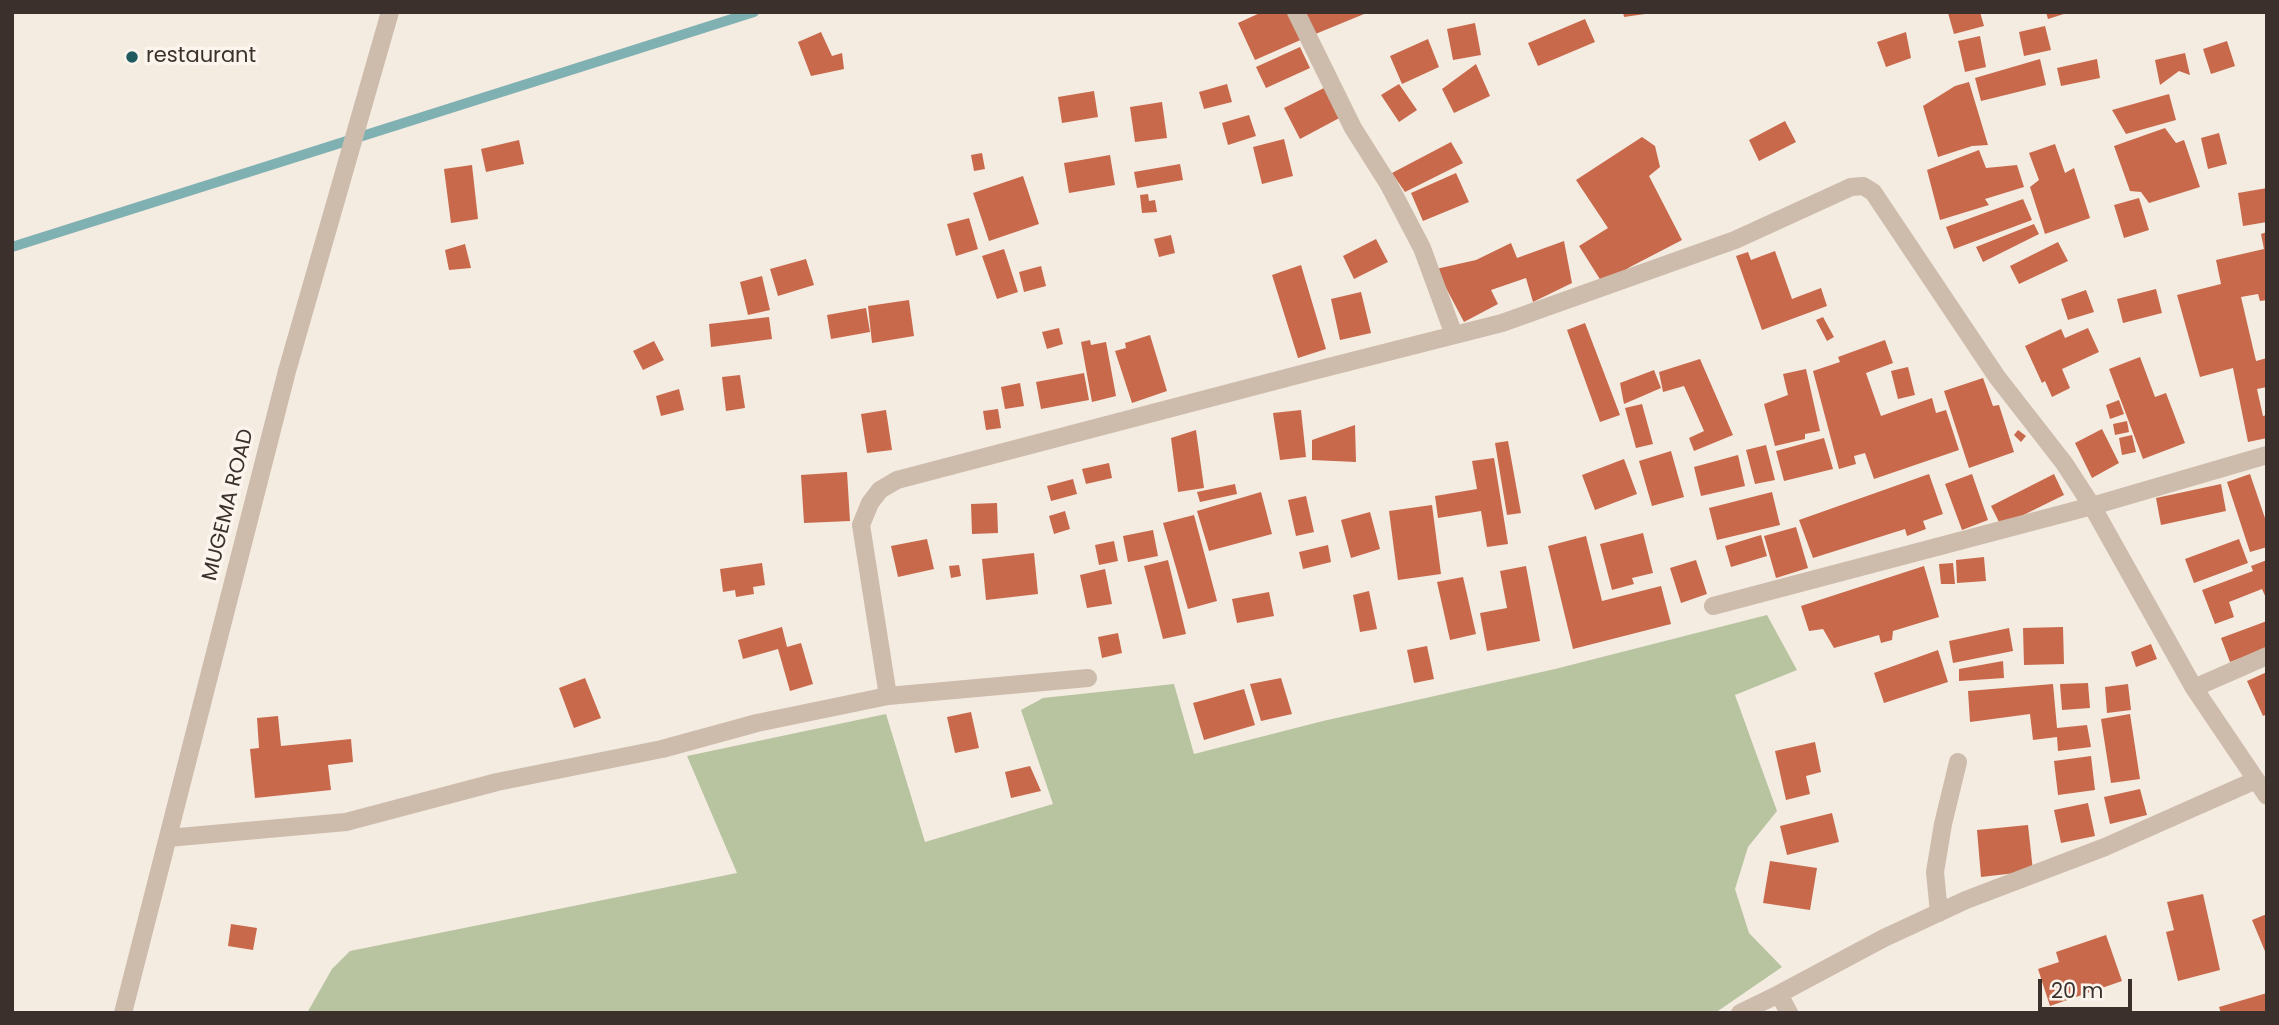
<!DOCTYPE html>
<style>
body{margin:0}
#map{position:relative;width:2279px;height:1025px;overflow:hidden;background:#f4ebe1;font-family:Poppins,sans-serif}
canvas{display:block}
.frame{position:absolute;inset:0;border:14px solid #3b302b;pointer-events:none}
.scale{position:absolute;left:2038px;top:979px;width:94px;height:32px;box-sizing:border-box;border:4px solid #3b302b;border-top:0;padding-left:9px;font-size:21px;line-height:24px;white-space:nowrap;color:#3b302b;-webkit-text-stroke:5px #fbf5ee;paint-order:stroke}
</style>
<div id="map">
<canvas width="2279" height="1025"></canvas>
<div class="frame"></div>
<div class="scale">20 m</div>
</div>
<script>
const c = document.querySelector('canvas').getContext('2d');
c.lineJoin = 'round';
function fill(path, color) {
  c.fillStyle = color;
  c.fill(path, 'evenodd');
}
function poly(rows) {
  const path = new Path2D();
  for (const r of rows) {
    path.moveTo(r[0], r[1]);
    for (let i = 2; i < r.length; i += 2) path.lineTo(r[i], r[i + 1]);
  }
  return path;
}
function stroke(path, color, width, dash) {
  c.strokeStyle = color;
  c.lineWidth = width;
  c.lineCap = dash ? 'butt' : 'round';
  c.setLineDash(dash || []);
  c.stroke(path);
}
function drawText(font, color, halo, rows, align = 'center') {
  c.font = font + ' Poppins,sans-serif';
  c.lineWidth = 7;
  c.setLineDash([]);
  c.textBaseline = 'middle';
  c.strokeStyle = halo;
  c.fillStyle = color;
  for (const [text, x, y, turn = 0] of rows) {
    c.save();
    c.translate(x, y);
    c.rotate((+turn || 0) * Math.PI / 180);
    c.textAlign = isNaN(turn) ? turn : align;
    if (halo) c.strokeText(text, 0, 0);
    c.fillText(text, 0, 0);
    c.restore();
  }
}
fill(poly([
 [1767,615,1797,670,1735,695,1777,811,1748,847,1735,889,1749,933,1782,967,1715,1013,307,1013,332,969,350,951,737,873,687,756,886,714,925,842,1053,804,1021,710,1043,698,1174,684,1194,754,1323,721,1555,669]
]), '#b8c4a0');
stroke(poly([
 [12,247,754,12]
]), '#7fb0b2', 10);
fill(poly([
 [1262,12,1294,12,1305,38,1255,60,1238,23],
 [1304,12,1369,12,1313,35],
 [1623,12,1645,12,1645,14,1624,17],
 [1980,12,1984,26,1954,34,1948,13],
 [2046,12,2067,12,2067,13,2048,19],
 [1585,19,1595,42,1538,66,1528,43],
 [1475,23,1481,55,1453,60,1447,29],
 [2045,26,2051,50,2024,56,2019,32],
 [821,32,832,56,842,53,844,69,811,76,798,42],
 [1906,32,1911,58,1886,67,1877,42],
 [1980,36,1986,67,1965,72,1958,41],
 [1428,39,1439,67,1402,84,1390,56],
 [2227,41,2235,66,2211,74,2203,49],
 [1300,47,1310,68,1266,88,1256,67],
 [2185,53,2190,75,2179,71,2160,85,2155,60],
 [2040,59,2046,85,1981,101,1975,78],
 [2097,59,2100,78,2061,86,2057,68],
 [1476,64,1490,96,1454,113,1442,89],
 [1969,82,1988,145,1972,146,1938,157,1923,106,1955,86],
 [1227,84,1232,102,1204,109,1199,92],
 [1399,84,1417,110,1399,122,1381,95],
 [1330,85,1345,115,1300,139,1284,108],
 [1094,91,1098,117,1062,123,1058,97],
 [2169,94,2176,120,2126,134,2112,110],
 [1162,102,1167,138,1135,142,1130,107],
 [1249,115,1256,136,1228,145,1222,123],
 [1785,121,1796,142,1759,161,1749,140],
 [2165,128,2176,143,2184,140,2200,187,2149,203,2141,192,2130,191,2114,146],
 [2219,133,2227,164,2208,169,2201,138],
 [1642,137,1655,146,1660,167,1649,176,1682,240,1630,267,1603,284,1579,246,1608,228,1576,180],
 [1284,139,1293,176,1262,184,1253,147],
 [519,140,524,164,486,172,481,149],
 [1451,142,1463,163,1405,192,1392,173],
 [2055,144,2065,173,2074,168,2090,218,2045,234,2030,187,2039,180,2029,153],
 [1979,150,1986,168,2017,165,2024,187,1985,199,1989,205,1940,220,1927,170],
 [982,153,985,169,974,171,971,155],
 [1110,155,1115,185,1069,193,1064,163],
 [1180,164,1183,180,1137,188,1134,172],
 [472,165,478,219,451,223,444,169],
 [1456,173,1469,202,1423,221,1411,193],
 [1023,176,1039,224,989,241,973,193],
 [2267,188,2267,222,2243,226,2238,193],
 [1148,194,1149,201,1155,200,1157,212,1142,213,1140,195],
 [2139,198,2149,230,2124,238,2114,205],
 [2023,199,2032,220,1954,249,1946,227],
 [969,218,978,249,956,256,947,224],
 [2034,224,2039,234,1983,262,1976,247],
 [2267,232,2267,300,2260,301,2258,294,2241,297,2256,361,2267,358,2267,387,2257,389,2263,416,2267,415,2267,438,2248,442,2233,368,2200,377,2177,295,2221,284,2216,260,2264,249,2261,234],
 [1171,235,1175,253,1159,257,1154,239],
 [1376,239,1388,262,1354,279,1343,256],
 [1564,241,1572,283,1533,302,1526,278,1491,290,1498,304,1464,322,1436,269,1476,260,1511,243,1517,258],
 [2058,242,2068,261,2019,284,2010,266],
 [465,244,471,268,449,270,445,250],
 [1004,249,1018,292,997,299,982,256],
 [1775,251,1792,299,1821,288,1827,306,1762,330,1736,256,1748,252,1751,260],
 [806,259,814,285,778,296,770,269],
 [1301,265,1326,349,1298,358,1272,275],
 [1041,266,1046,286,1024,292,1019,272],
 [762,276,770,310,748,315,740,282],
 [2156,289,2162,313,2123,323,2117,299],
 [2086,290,2094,312,2068,320,2061,299],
 [1361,292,1371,333,1340,340,1331,299],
 [909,300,914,336,872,343,868,306],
 [866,308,870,332,831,339,827,315],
 [769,317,772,339,711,347,709,324],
 [1823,317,1834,337,1827,341,1816,320],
 [1585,323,1620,415,1600,422,1567,330],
 [1059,328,1063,344,1047,349,1042,332],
 [2088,328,2099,352,2062,369,2070,388,2052,397,2045,381,2042,383,2025,346,2061,329,2065,338],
 [1150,335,1167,391,1132,403,1115,351,1126,348,1125,343],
 [1090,340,1091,345,1106,342,1116,396,1092,402,1081,342],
 [1885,340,1893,363,1866,373,1881,416,1932,398,1936,413,1946,410,1959,450,1874,479,1865,453,1854,456,1856,464,1839,469,1813,371,1840,362,1838,357],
 [654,341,664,360,643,370,633,351],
 [2140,357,2155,397,2166,393,2185,443,2143,459,2109,369],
 [1700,359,1733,435,1694,451,1689,438,1704,431,1684,386,1663,392,1659,372],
 [1908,367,1915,395,1898,399,1891,371],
 [1806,369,1820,431,1805,434,1805,439,1775,446,1764,404,1788,395,1783,374],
 [1654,370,1661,388,1624,404,1620,383],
 [1084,373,1089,400,1041,409,1036,382],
 [740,375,745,408,726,411,722,377],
 [1983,378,1993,406,1999,405,2014,452,1969,468,1944,391],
 [1020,383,1024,406,1005,409,1001,387],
 [679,389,684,410,661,416,656,396],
 [2119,400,2124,414,2110,419,2106,405],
 [1642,404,1653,444,1636,448,1625,408],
 [998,409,1001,428,986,430,983,411],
 [886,410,892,450,867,453,861,414],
 [1301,410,1306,457,1280,460,1273,413],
 [2127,421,2129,432,2115,435,2113,424],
 [1355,425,1356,462,1312,460,1312,440],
 [2102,429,2119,463,2092,478,2075,443],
 [1196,430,1204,488,1178,492,1171,438],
 [2018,430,2026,436,2021,442,2014,435],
 [2132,435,2136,452,2122,455,2119,438],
 [1824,438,1833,469,1784,481,1776,451],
 [1508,441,1521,513,1507,515,1495,443],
 [1766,445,1775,480,1755,484,1746,450],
 [1671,451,1684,497,1652,506,1639,461],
 [1738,455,1745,486,1701,496,1694,467],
 [1494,458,1508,544,1487,547,1481,511,1438,518,1435,496,1477,489,1472,461],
 [1624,459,1637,494,1595,510,1582,475],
 [1109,463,1112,478,1086,484,1082,469],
 [847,472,850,521,804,523,801,475],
 [1929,474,1943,514,1923,521,1926,529,1907,536,1905,529,1813,558,1799,520],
 [1972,474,1988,520,1962,530,1945,484],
 [2054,474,2064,495,2001,526,1991,506],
 [2250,474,2267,524,2267,547,2250,552,2227,482],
 [1073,479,1077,494,1051,501,1047,486],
 [1235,484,1237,494,1200,502,1197,492],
 [2221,484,2226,511,2161,525,2156,498],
 [1261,492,1272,534,1209,551,1197,511],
 [1772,492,1780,525,1717,540,1709,508],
 [1306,496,1314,532,1296,536,1288,500],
 [997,503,998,533,972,534,971,504],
 [1432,505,1441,574,1398,580,1389,511],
 [1065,511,1070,529,1054,534,1049,516],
 [1370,512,1380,549,1351,558,1341,520],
 [1194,515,1217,601,1188,609,1163,523],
 [1796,527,1808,568,1776,578,1764,536],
 [1153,530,1158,556,1128,562,1123,536],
 [1643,533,1653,573,1632,578,1634,584,1612,590,1600,544],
 [1761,535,1767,556,1731,567,1725,546],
 [1586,536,1602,601,1661,586,1671,624,1573,649,1548,546],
 [927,539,934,569,898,577,891,546],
 [2239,539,2248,563,2194,583,2185,559],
 [1114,541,1118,561,1099,565,1095,545],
 [1328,545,1331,562,1303,569,1299,552],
 [1034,553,1038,594,986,600,982,559],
 [1984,557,1986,581,1957,583,1956,560],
 [1168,560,1186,634,1163,639,1144,566],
 [1696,560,1707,594,1681,603,1670,568],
 [2267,560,2267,600,2262,589,2229,602,2234,617,2215,624,2202,590,2253,571,2251,566],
 [762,563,765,585,753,587,754,594,736,597,735,590,723,592,720,569],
 [1953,563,1955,584,1941,584,1939,564],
 [959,565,961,576,951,578,949,566],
 [1526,566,1540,641,1487,651,1480,613,1507,608,1500,571],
 [1924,566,1939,617,1893,631,1892,640,1881,643,1879,635,1834,648,1823,629,1809,631,1801,606],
 [1105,569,1112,604,1087,608,1080,575],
 [1463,577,1476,634,1450,640,1437,582],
 [1369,591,1377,629,1360,632,1353,595],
 [1269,592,1274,616,1237,623,1232,599],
 [2267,621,2267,648,2230,662,2221,638],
 [782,627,787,647,801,643,813,684,790,691,778,649,743,659,738,640],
 [2063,627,2064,664,2024,665,2023,628],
 [2009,628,2013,651,1953,663,1949,641],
 [1118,633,1122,653,1102,658,1098,637],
 [2151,644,2157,659,2136,667,2131,652],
 [1427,646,1434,679,1414,683,1407,650],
 [1938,650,1948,682,1884,703,1874,673],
 [2003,661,2004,678,1959,681,1959,669],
 [2267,672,2267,714,2263,716,2247,681],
 [585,678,601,718,574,728,559,688],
 [1281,678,1292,714,1261,721,1250,684],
 [2088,683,2090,708,2062,710,2060,684],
 [2053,684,2057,728,2087,725,2091,747,2058,751,2057,737,2033,740,2030,714,1970,722,1968,691],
 [2128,684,2131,710,2107,713,2105,687],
 [1244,689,1255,725,1204,740,1193,703],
 [971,712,979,748,955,753,947,717],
 [2130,714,2140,779,2111,783,2101,719],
 [278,716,281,746,351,739,353,762,328,765,331,790,255,798,250,749,259,748,257,718],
 [1815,742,1821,772,1806,776,1810,794,1786,800,1775,751],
 [2091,756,2095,790,2058,795,2054,761],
 [1030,766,1041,791,1011,798,1005,772],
 [2140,789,2147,815,2110,824,2104,797],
 [2088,803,2095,836,2061,843,2054,810],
 [1832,813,1839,842,1787,855,1780,826],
 [2028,825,2033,871,1981,877,1977,830],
 [1770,861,1817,868,1810,910,1763,903],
 [2203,894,2220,970,2178,981,2166,932,2174,930,2167,902],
 [2267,914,2267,956,2252,920],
 [231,924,257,928,253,950,228,946],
 [2106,935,2122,981,2050,1006,2038,969,2059,962,2056,952],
 [2267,993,2267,1013,2221,1013,2219,1007]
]), '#c8694b');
stroke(poly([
 [1296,12,1353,128,1389,185,1422,248,1454,335],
 [1713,606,2092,506,2267,455],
 [2194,688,2267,656],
 [888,696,861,525,870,503,880,490,897,480,1309,372,1502,323,1735,240,1851,187,1863,186,1873,192,1997,377,2064,463,2092,506,2194,688,2267,796],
 [168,838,346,822,497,782,662,749,757,723,888,696,1088,678],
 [1939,913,1935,872,1943,824,1958,762],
 [1740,1013,1779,994],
 [1789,1013,1779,994,1884,938,1966,900,2105,847,2256,780]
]), '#cdbbac', 18);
stroke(poly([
 [123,1013,287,371,390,12]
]), '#cdbbac', 18);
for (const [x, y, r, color] of [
 [132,57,7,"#1f5a5e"]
]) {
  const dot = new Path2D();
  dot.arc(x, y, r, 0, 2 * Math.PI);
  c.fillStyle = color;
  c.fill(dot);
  stroke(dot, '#fbf5ee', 2.5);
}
drawText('21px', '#3b302b', '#fbf5ee', [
 ["restaurant",146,57]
], 'left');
drawText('21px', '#3b302b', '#fbf5ee', [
 ["MUGEMA ROAD",229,505,-76]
]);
</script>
